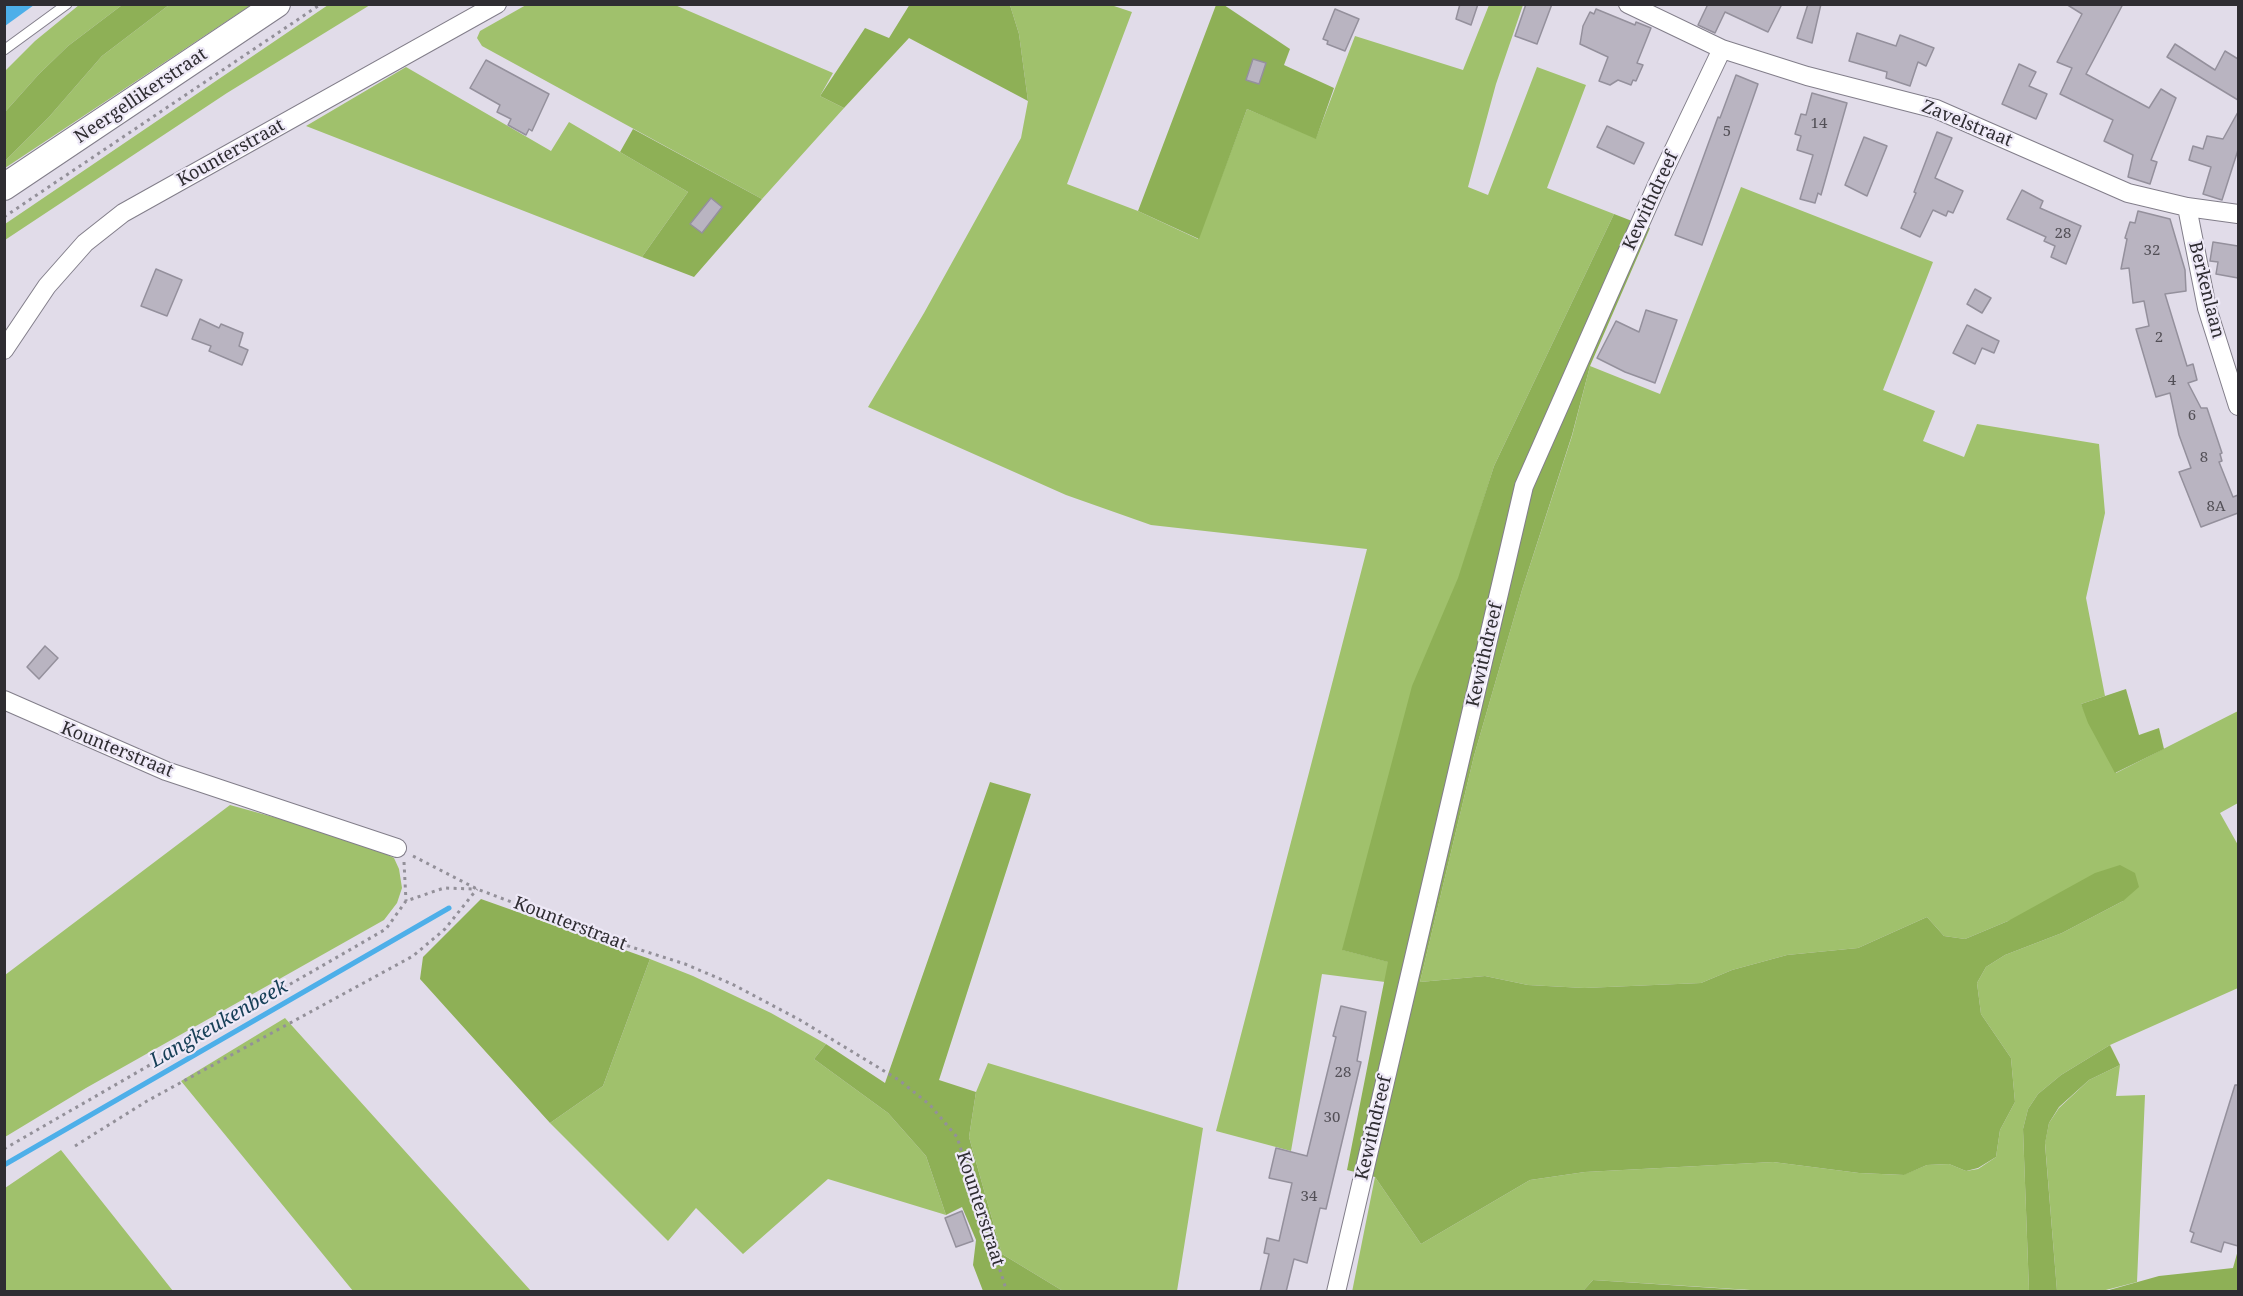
<!DOCTYPE html>
<style>
body{margin:0}
#map{position:relative;width:2243px;height:1296px;overflow:hidden;background:#e1dce9;font-family:"Noto Serif",serif}
canvas{display:block}
.frame{position:absolute;inset:0;border:6px solid #2f2d32;pointer-events:none}
</style>
<div id="map">
<canvas width="2243" height="1296"></canvas>
<div class="frame"></div>
</div>
<script>
const c = document.querySelector('canvas').getContext('2d');
c.lineJoin = 'round';
function fill(path, color) {
  c.fillStyle = color;
  c.fill(path, 'evenodd');
}
function poly(rows) {
  const path = new Path2D();
  for (const r of rows) {
    path.moveTo(r[0], r[1]);
    for (let i = 2; i < r.length; i += 2) path.lineTo(r[i], r[i + 1]);
  }
  return path;
}
function stroke(path, color, width, dash) {
  c.strokeStyle = color;
  c.lineWidth = width;
  c.lineCap = dash ? 'butt' : 'round';
  c.setLineDash(dash || []);
  c.stroke(path);
}
function drawText(font, color, halo, rows, align = 'center') {
  c.font = font + ' "Noto Serif",serif';
  c.lineWidth = 4.5;
  c.setLineDash([]);
  c.textBaseline = 'middle';
  c.strokeStyle = halo;
  c.fillStyle = color;
  for (const [text, x, y, turn = 0] of rows) {
    c.save();
    c.translate(x, y);
    c.rotate((+turn || 0) * Math.PI / 180);
    c.textAlign = isNaN(turn) ? turn : align;
    if (halo) c.strokeText(text, 0, 0);
    c.fillText(text, 0, 0);
    c.restore();
  }
}
fill(poly([
 [79,5,122,5,68,46,39,74,5,112,5,71,35,41],
 [169,5,251,5,5,168,5,161,49,117,102,56],
 [328,5,370,5,227,93,5,240,5,224],
 [526,5,675,5,833,73,820,96,844,108,762,199,482,46,477,38,480,31],
 [1010,5,1111,5,1132,12,1067,184,1138,211,1198,239,1247,109,1316,138,1355,36,1463,70,1489,5,1523,5,1496,84,1468,187,1488,195,1537,67,1586,85,1547,188,1614,214,1494,466,1343,950,1389,962,1385,982,1322,974,1291,1151,1216,1131,1367,549,1151,525,1066,495,868,407,924,313,1021,138,1028,101,1019,34],
 [406,67,551,151,569,122,688,192,642,257,306,126],
 [1741,187,1933,262,1883,390,1935,411,1923,441,1964,457,1977,424,2099,444,2105,513,2086,598,2105,696,2081,704,2116,773,2238,711,2238,803,2220,813,2238,845,2238,988,2110,1045,2061,1075,2038,1094,2028,1109,2023,1129,2029,1291,1782,1292,1593,1280,1583,1291,1352,1292,1375,1177,1421,1244,1530,1180,1585,1172,1773,1162,1859,1173,1903,1175,1927,1165,1949,1164,1966,1171,1978,1169,1996,1157,2000,1130,2015,1102,2011,1058,1981,1014,1977,983,1986,967,2005,955,2062,933,2123,901,2008,921,1965,939,1944,936,1927,917,1858,948,1787,955,1732,970,1701,983,1584,988,1528,985,1485,976,1420,982,1474,756,1522,590,1572,436,1590,366,1660,394],
 [230,805,360,841,394,858,399,869,402,888,397,903,384,920,86,1088,5,1137,5,975],
 [650,959,693,976,771,1013,826,1044,814,1059,888,1113,926,1156,946,1215,828,1179,743,1254,696,1208,668,1241,550,1123,603,1086],
 [285,1018,531,1291,353,1291,181,1081],
 [988,1063,1203,1128,1177,1291,1063,1291,1002,1254,969,1137,976,1092],
 [2120,1065,2116,1096,2145,1095,2137,1282,2102,1291,2057,1291,2045,1143,2049,1123,2059,1108,2089,1080],
 [61,1150,173,1291,5,1291,5,1188]
]), '#a0c16c');
fill(poly([
 [910,4,1010,5,1019,34,1028,101,909,38,844,108,820,96,865,28,889,38],
 [122,5,169,5,102,56,49,117,5,161,5,112,39,74,68,46],
 [1216,5,1224,5,1290,49,1284,65,1334,88,1316,139,1247,109,1199,239,1138,211],
 [633,129,762,199,694,277,642,257,688,192,620,152],
 [1614,214,1650,228,1590,366,1572,435,1522,590,1474,756,1420,982,1485,976,1528,985,1584,988,1701,983,1732,970,1787,955,1858,948,1927,917,1944,936,1965,939,2008,921,2095,873,2120,865,2135,873,2139,887,2123,901,2062,933,2005,955,1986,967,1977,983,1981,1014,2011,1058,2015,1102,2000,1130,1996,1157,1978,1168,1966,1171,1949,1164,1927,1165,1904,1175,1859,1173,1773,1162,1585,1172,1530,1180,1421,1244,1375,1177,1347,1170,1388,962,1342,950,1412,686,1458,578,1494,466],
 [2126,689,2139,735,2159,728,2164,749,2115,773,2088,723,2081,704],
 [990,782,1031,794,939,1080,976,1092,969,1137,1002,1254,1063,1291,983,1291,973,1265,976,1240,962,1207,946,1215,926,1156,888,1113,814,1059,826,1044,885,1083],
 [481,899,650,959,603,1086,550,1123,420,979,423,957],
 [2110,1045,2120,1065,2089,1080,2059,1107,2049,1123,2045,1144,2057,1291,2029,1291,2023,1129,2028,1109,2038,1094,2061,1075],
 [2238,1250,2238,1291,2102,1292,2159,1276,2233,1268],
 [1593,1280,1760,1291,1583,1291]
]), '#8eb056');
fill(poly([
 [5,4,34,4,34,5,5,26]
]), '#4dafe9');
stroke(poly([
 [4,1165,449,908]
]), '#4dafe9', 5);
const building = poly([
 [1460,4,1478,4,1471,25,1456,19,1460,4],
 [1526,4,1552,4,1537,44,1515,36,1526,4],
 [1708,4,1782,4,1768,32,1725,12,1715,33,1698,25,1708,4],
 [1808,4,1821,4,1812,43,1797,38,1808,4],
 [2066,4,2123,4,2086,74,2149,108,2161,89,2176,98,2151,160,2157,162,2150,184,2128,177,2133,155,2104,141,2113,120,2060,94,2072,68,2057,62,2082,14,2066,4],
 [1335,9,1359,19,1345,51,1327,44,1328,41,1323,39,1335,9],
 [1596,9,1635,25,1636,22,1651,28,1637,63,1643,65,1636,81,1633,80,1631,85,1618,80,1610,85,1599,81,1608,57,1580,44,1583,26,1590,12,1594,14,1596,9],
 [1857,33,1896,46,1900,35,1934,48,1926,66,1918,62,1910,86,1886,78,1887,72,1849,61,1857,33],
 [2175,44,2215,70,2225,51,2238,59,2238,100,2167,57,2175,44],
 [1253,59,1266,63,1259,84,1246,80,1253,59],
 [486,60,549,94,532,131,529,129,526,135,508,125,511,119,497,112,500,105,470,88,486,60],
 [2019,64,2036,72,2029,86,2047,94,2036,119,2002,104,2019,64],
 [1736,75,1758,84,1702,245,1675,235,1718,117,1720,118,1736,75],
 [1812,93,1847,103,1821,195,1818,193,1815,203,1800,199,1813,155,1797,150,1801,136,1795,134,1801,114,1806,115,1812,93],
 [2238,112,2238,150,2222,200,2203,194,2211,167,2189,160,2193,146,2203,149,2207,136,2223,139,2238,112],
 [1607,126,1644,143,1634,164,1597,147,1607,126],
 [1937,132,1952,138,1935,178,1963,191,1953,213,1948,211,1946,216,1933,210,1920,237,1901,228,1916,193,1914,192,1937,132],
 [1864,137,1887,146,1867,196,1845,185,1864,137],
 [2022,190,2043,201,2040,208,2081,226,2066,264,2051,257,2055,246,2044,241,2046,237,2007,219,2022,190],
 [711,198,722,207,702,233,690,224,711,198],
 [2138,211,2170,219,2185,270,2186,291,2165,294,2187,366,2193,364,2197,380,2188,383,2201,408,2207,408,2222,453,2220,454,2222,461,2219,462,2233,497,2238,495,2238,513,2201,527,2179,472,2191,468,2179,435,2170,393,2156,397,2136,329,2149,326,2144,301,2133,303,2129,268,2121,269,2127,239,2125,238,2130,222,2135,223,2138,211],
 [2213,242,2238,246,2238,278,2216,274,2218,262,2210,261,2213,242],
 [156,269,182,280,167,316,141,306,156,269],
 [1975,289,1991,298,1982,313,1967,304,1975,289],
 [1646,310,1677,320,1655,383,1625,372,1597,358,1616,321,1639,332,1646,310],
 [200,319,219,328,221,324,243,333,239,346,248,350,242,365,209,351,211,346,192,339,200,319],
 [1967,325,1999,341,1994,353,1982,348,1975,364,1953,353,1967,325],
 [45,646,58,658,39,679,27,667,45,646],
 [1341,1006,1366,1012,1357,1061,1361,1062,1326,1209,1320,1208,1307,1263,1294,1259,1286,1292,1260,1292,1269,1254,1264,1253,1267,1238,1279,1241,1292,1183,1269,1178,1276,1148,1307,1156,1336,1037,1333,1036,1341,1006],
 [2235,1085,2238,1085,2238,1246,2224,1242,2221,1252,2191,1242,2194,1233,2190,1231,2235,1085],
 [962,1211,973,1241,956,1247,945,1218,962,1211]
]);
fill(building, '#b9b4c1');
stroke(building, '#94909c', 1.5);
const lane = poly([
 [4,50,67,4]
]);
const street = poly([
 [1628,4,1722,49,1807,76,1936,109,2128,193,2187,207,2238,214],
 [2187,207,2207,308,2238,406],
 [4,350,47,286,85,243,123,213,497,4],
 [4,700,166,771,397,848],
 [1336,1292,1524,486,1657,185,1722,49]
]);
const secondary = poly([
 [4,187,277,4]
]);
stroke(lane, '#827e8a', 11);
stroke(street, '#827e8a', 20);
stroke(secondary, '#827e8a', 28);
stroke(poly([
 [4,217,321,4],
 [413,856,477,889,631,947,685,964,732,984,800,1020,899,1080,930,1105,957,1137,1007,1292],
 [404,862,406,901],
 [75,1146,147,1101,413,956,445,929,477,889],
 [4,1149,386,929,406,901,444,888,475,889]
]), '#939099', 3, [3, 4.5]);
stroke(lane, '#fff', 9);
stroke(street, '#fff', 18);
stroke(secondary, '#fff', 26);
drawText('15px', '#524f56', null, [
 ["14",1819,124],
 ["5",1727,132],
 ["28",2063,234],
 ["32",2152,251],
 ["2",2159,338],
 ["4",2172,381],
 ["6",2192,416],
 ["8",2204,458],
 ["8A",2216,507],
 ["28",1343,1073],
 ["30",1332,1118],
 ["34",1309,1197]
]);
drawText('18px', '#2f2d32', '#eee9f7', [
 ["Neergellikerstraat",141,96,-34],
 ["Zavelstraat",1967,124,22],
 ["Kounterstraat",231,153,-29],
 ["Kewithdreef",1651,201,-65],
 ["Berkenlaan",2206,290,76],
 ["Kewithdreef",1485,655,-77],
 ["Kounterstraat",117,750,22],
 ["Kounterstraat",570,924,21],
 ["Kewithdreef",1374,1128,-77],
 ["Kounterstraat",980,1209,72]
]);
drawText('italic 20px', '#163f57', '#eee9f7', [
 ["Langkeukenbeek",219,1024,-30]
]);
</script>
